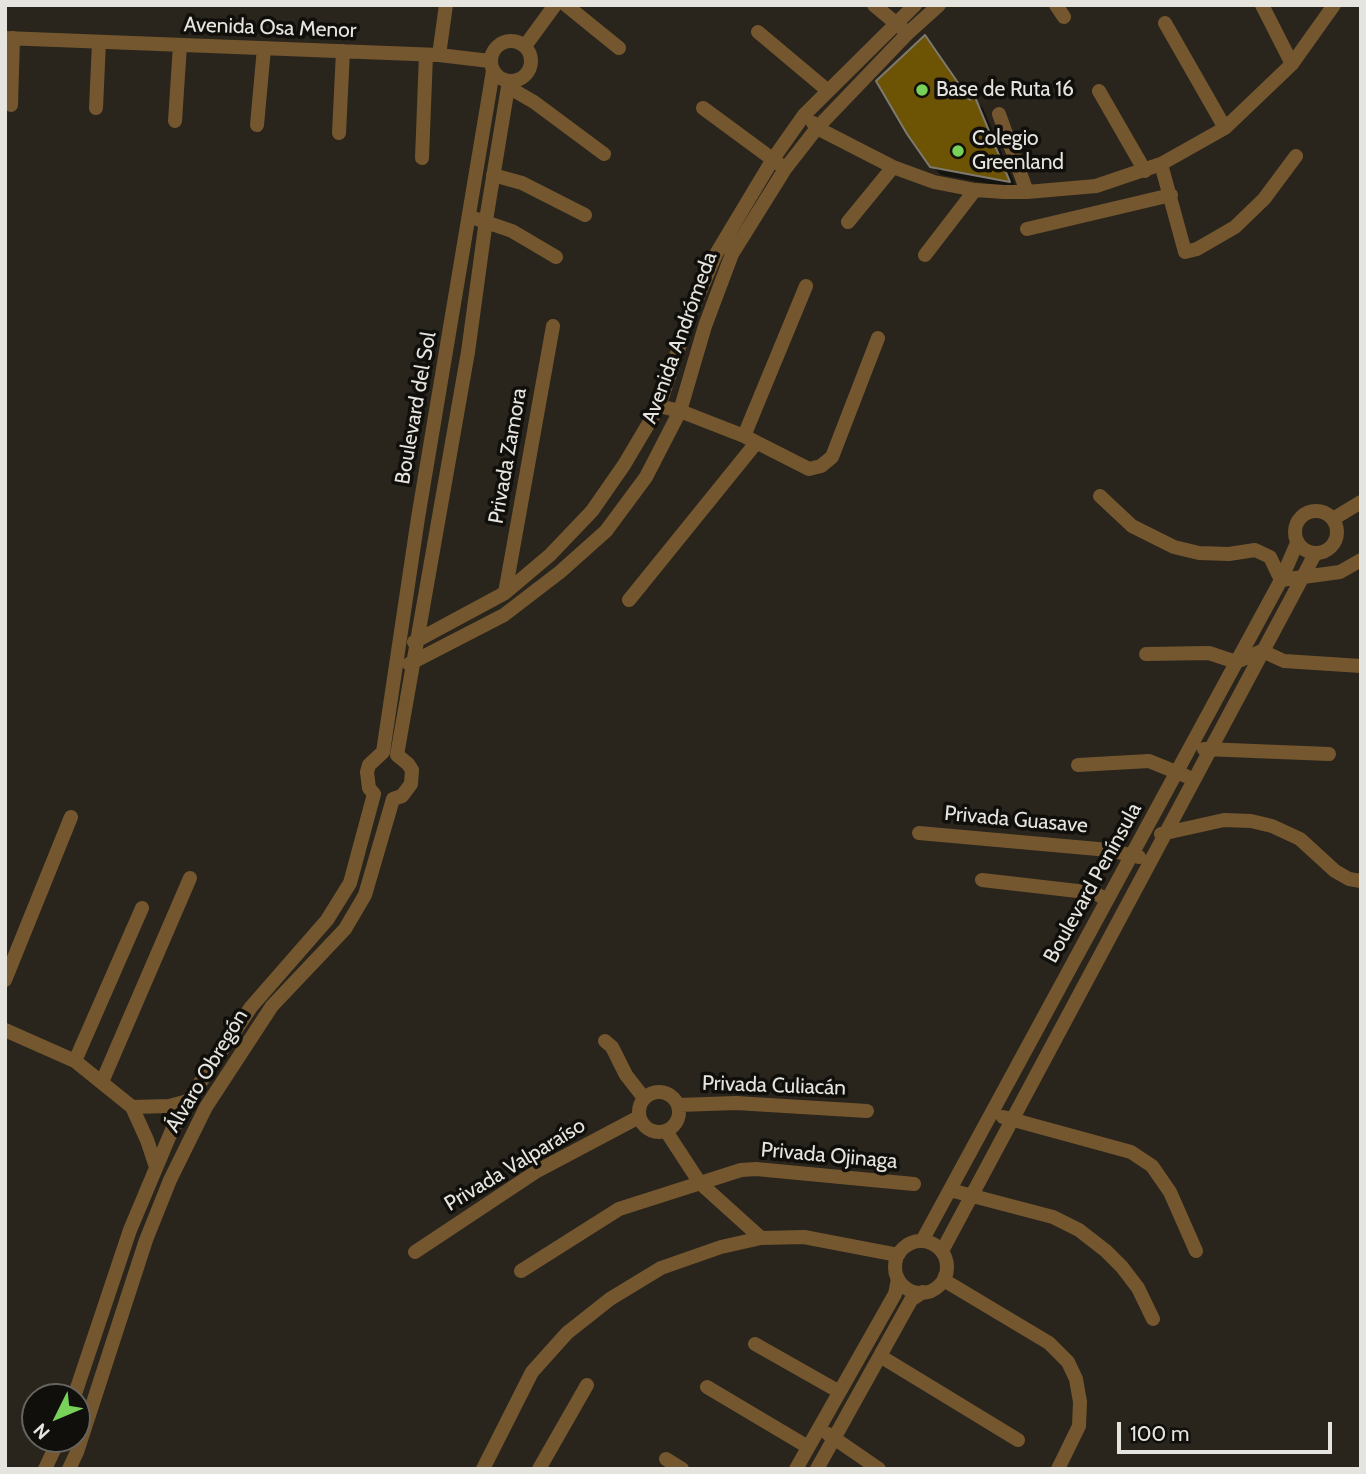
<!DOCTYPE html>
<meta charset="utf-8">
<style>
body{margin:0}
#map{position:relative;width:1366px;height:1474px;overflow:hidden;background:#29251d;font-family:Cabin,sans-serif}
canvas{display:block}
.frame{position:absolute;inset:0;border:7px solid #e6e4de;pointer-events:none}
.north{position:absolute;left:21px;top:1383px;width:70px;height:70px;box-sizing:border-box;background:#100f0b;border:2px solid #66645f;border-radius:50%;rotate:227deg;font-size:19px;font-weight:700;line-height:28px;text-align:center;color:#e6e4de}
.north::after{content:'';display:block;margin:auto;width:24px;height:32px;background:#78d158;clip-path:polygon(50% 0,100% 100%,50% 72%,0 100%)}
.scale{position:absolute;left:1117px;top:1422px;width:215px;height:32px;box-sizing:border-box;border:4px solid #e6e4de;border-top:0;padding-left:9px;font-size:21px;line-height:24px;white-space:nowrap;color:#e6e4de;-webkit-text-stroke:5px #100f0b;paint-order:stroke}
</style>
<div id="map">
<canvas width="1366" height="1474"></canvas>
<div class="frame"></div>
<div class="north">N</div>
<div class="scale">100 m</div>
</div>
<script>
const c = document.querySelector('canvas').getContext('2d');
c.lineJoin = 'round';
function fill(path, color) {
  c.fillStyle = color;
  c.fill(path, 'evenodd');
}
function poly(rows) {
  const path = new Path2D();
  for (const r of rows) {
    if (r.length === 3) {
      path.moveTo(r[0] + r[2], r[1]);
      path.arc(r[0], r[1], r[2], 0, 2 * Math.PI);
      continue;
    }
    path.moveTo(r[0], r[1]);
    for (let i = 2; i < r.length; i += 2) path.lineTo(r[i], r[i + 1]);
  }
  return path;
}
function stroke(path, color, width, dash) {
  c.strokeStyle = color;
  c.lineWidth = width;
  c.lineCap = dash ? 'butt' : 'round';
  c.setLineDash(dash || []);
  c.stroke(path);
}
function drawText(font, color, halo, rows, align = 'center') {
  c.font = font + ' Cabin,sans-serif';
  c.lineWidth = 7;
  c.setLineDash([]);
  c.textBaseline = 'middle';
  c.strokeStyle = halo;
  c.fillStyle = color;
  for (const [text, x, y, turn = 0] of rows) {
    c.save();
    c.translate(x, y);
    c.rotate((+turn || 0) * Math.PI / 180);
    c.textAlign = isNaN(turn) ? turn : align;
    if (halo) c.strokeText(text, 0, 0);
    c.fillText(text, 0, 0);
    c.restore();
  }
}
fill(poly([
 [925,38,934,46,972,101,974,100,983,108,1017,189,941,175,932,166]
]), '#0007');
const building = poly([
 [925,35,970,100,975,97,1010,182,930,167,907,134,876,81,925,35]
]);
fill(building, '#6d5304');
stroke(building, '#7e7a70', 2);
stroke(poly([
 [566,5,619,48],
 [874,5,904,30],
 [1056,5,1064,17],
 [1262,5,1292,64],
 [1165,23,1225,128],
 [758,32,827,90],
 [5,38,439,55,490,61],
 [511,61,20],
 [525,46,555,5],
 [439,55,446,5],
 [508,87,534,102,604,154],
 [1099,91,1145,171],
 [11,105,13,38],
 [96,108,99,42],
 [703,108,779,164],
 [999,114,1027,192],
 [175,121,180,45],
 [813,123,817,128,893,167,934,182,975,190,1004,192,1027,192,1096,186,1161,164,1225,128,1292,64,1334,5],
 [257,125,264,48],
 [339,133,343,51],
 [422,158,426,55],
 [1161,164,1185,252,1197,249,1235,227,1264,199,1296,156],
 [493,175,522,183,585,215],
 [477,219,512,231,556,257],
 [848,222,893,167],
 [1027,229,1171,195],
 [925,255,975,190],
 [659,406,680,411,744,436,809,469,821,466,832,457,878,338],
 [744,436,806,286],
 [1100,496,1132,526,1174,547,1199,553,1229,554,1255,550,1270,557,1281,580,1340,572,1361,560],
 [1316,532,21],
 [1333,519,1361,502],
 [505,593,553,326],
 [629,600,756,443],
 [414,642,505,593,550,555,592,511,624,465,659,406,690,315,716,254,773,159,804,115,915,5],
 [1146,654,1209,653,1236,662,1262,651,1284,661,1361,666],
 [409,664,504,615,560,572,606,531,646,477,680,411,705,326,732,254,785,169,817,128,908,33,939,5],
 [1204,749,1329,754],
 [1078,765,1149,761,1186,776],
 [919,833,1109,850,1139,857],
 [1161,834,1224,820,1251,821,1272,826,1300,839,1335,871,1349,879,1361,881],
 [982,880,1095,893,1107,900],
 [5,980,71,817],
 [5,1030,75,1061,132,1107,147,1140,156,1167],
 [605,1041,612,1047,626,1075,644,1098],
 [75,1061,142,908],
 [102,1082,190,878],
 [659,1112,20],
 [679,1105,736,1103,867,1111],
 [132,1107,169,1106,188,1101,191,1102],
 [1003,1117,1131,1152,1152,1166,1170,1192,1196,1251],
 [666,1131,700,1183,761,1238],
 [950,1190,1053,1217,1079,1230,1106,1251,1122,1267,1138,1288,1153,1319],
 [922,1241,1281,580,1297,543],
 [921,1267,26],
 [942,1251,1315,554],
 [415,1252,537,1171,639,1117],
 [521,1271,619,1209,741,1170,756,1169,914,1184],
 [945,1276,947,1282,1049,1343,1068,1362,1076,1379,1080,1402,1079,1426,1058,1469],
 [755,1344,838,1391],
 [880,1356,1018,1440],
 [707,1387,808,1447],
 [74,1397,130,1230,172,1130,188,1101,251,1007,327,920,350,883,374,794,369,788,367,772,369,765,383,752,418,518,493,71],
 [828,1434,879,1469],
 [666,1459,682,1469],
 [45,1469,59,1439],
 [69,1469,77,1452,146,1240,170,1180,206,1107,272,1006,345,929,365,895,393,799,402,796,411,784,412,770,408,764,397,755,468,352,486,220,509,81],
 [483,1469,532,1372,567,1333,610,1299,661,1268,721,1247,761,1238,804,1237,898,1255],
 [539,1469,587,1385],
 [796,1469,895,1294,898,1279],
 [817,1469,911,1300,923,1292]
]), '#75572f', 14);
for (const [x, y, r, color] of [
 [922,90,7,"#78d158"],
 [958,151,7,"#78d158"]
]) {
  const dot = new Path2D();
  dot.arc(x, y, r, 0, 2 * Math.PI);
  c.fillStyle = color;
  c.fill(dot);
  stroke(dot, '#100f0b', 2.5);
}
drawText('21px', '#e6e4de', '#100f0b', [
 ["Avenida Osa Menor",270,28,2],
 ["Avenida Andrómeda",680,338,-70],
 ["Boulevard del Sol",416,408,-80],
 ["Privada Zamora",508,456,-80],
 ["Privada Guasave",1016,820,5],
 ["Boulevard Península",1093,883,-61],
 ["Álvaro Obregón",207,1071,-59],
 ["Privada Culiacán",774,1086,2],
 ["Privada Ojinaga",829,1156,5],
 ["Privada Valparaíso",515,1165,-31]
]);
drawText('21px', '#e6e4de', '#100f0b', [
 ["Base de Ruta 16",936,90],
 ["Colegio",972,139],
 ["Greenland",972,163]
], 'left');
</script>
